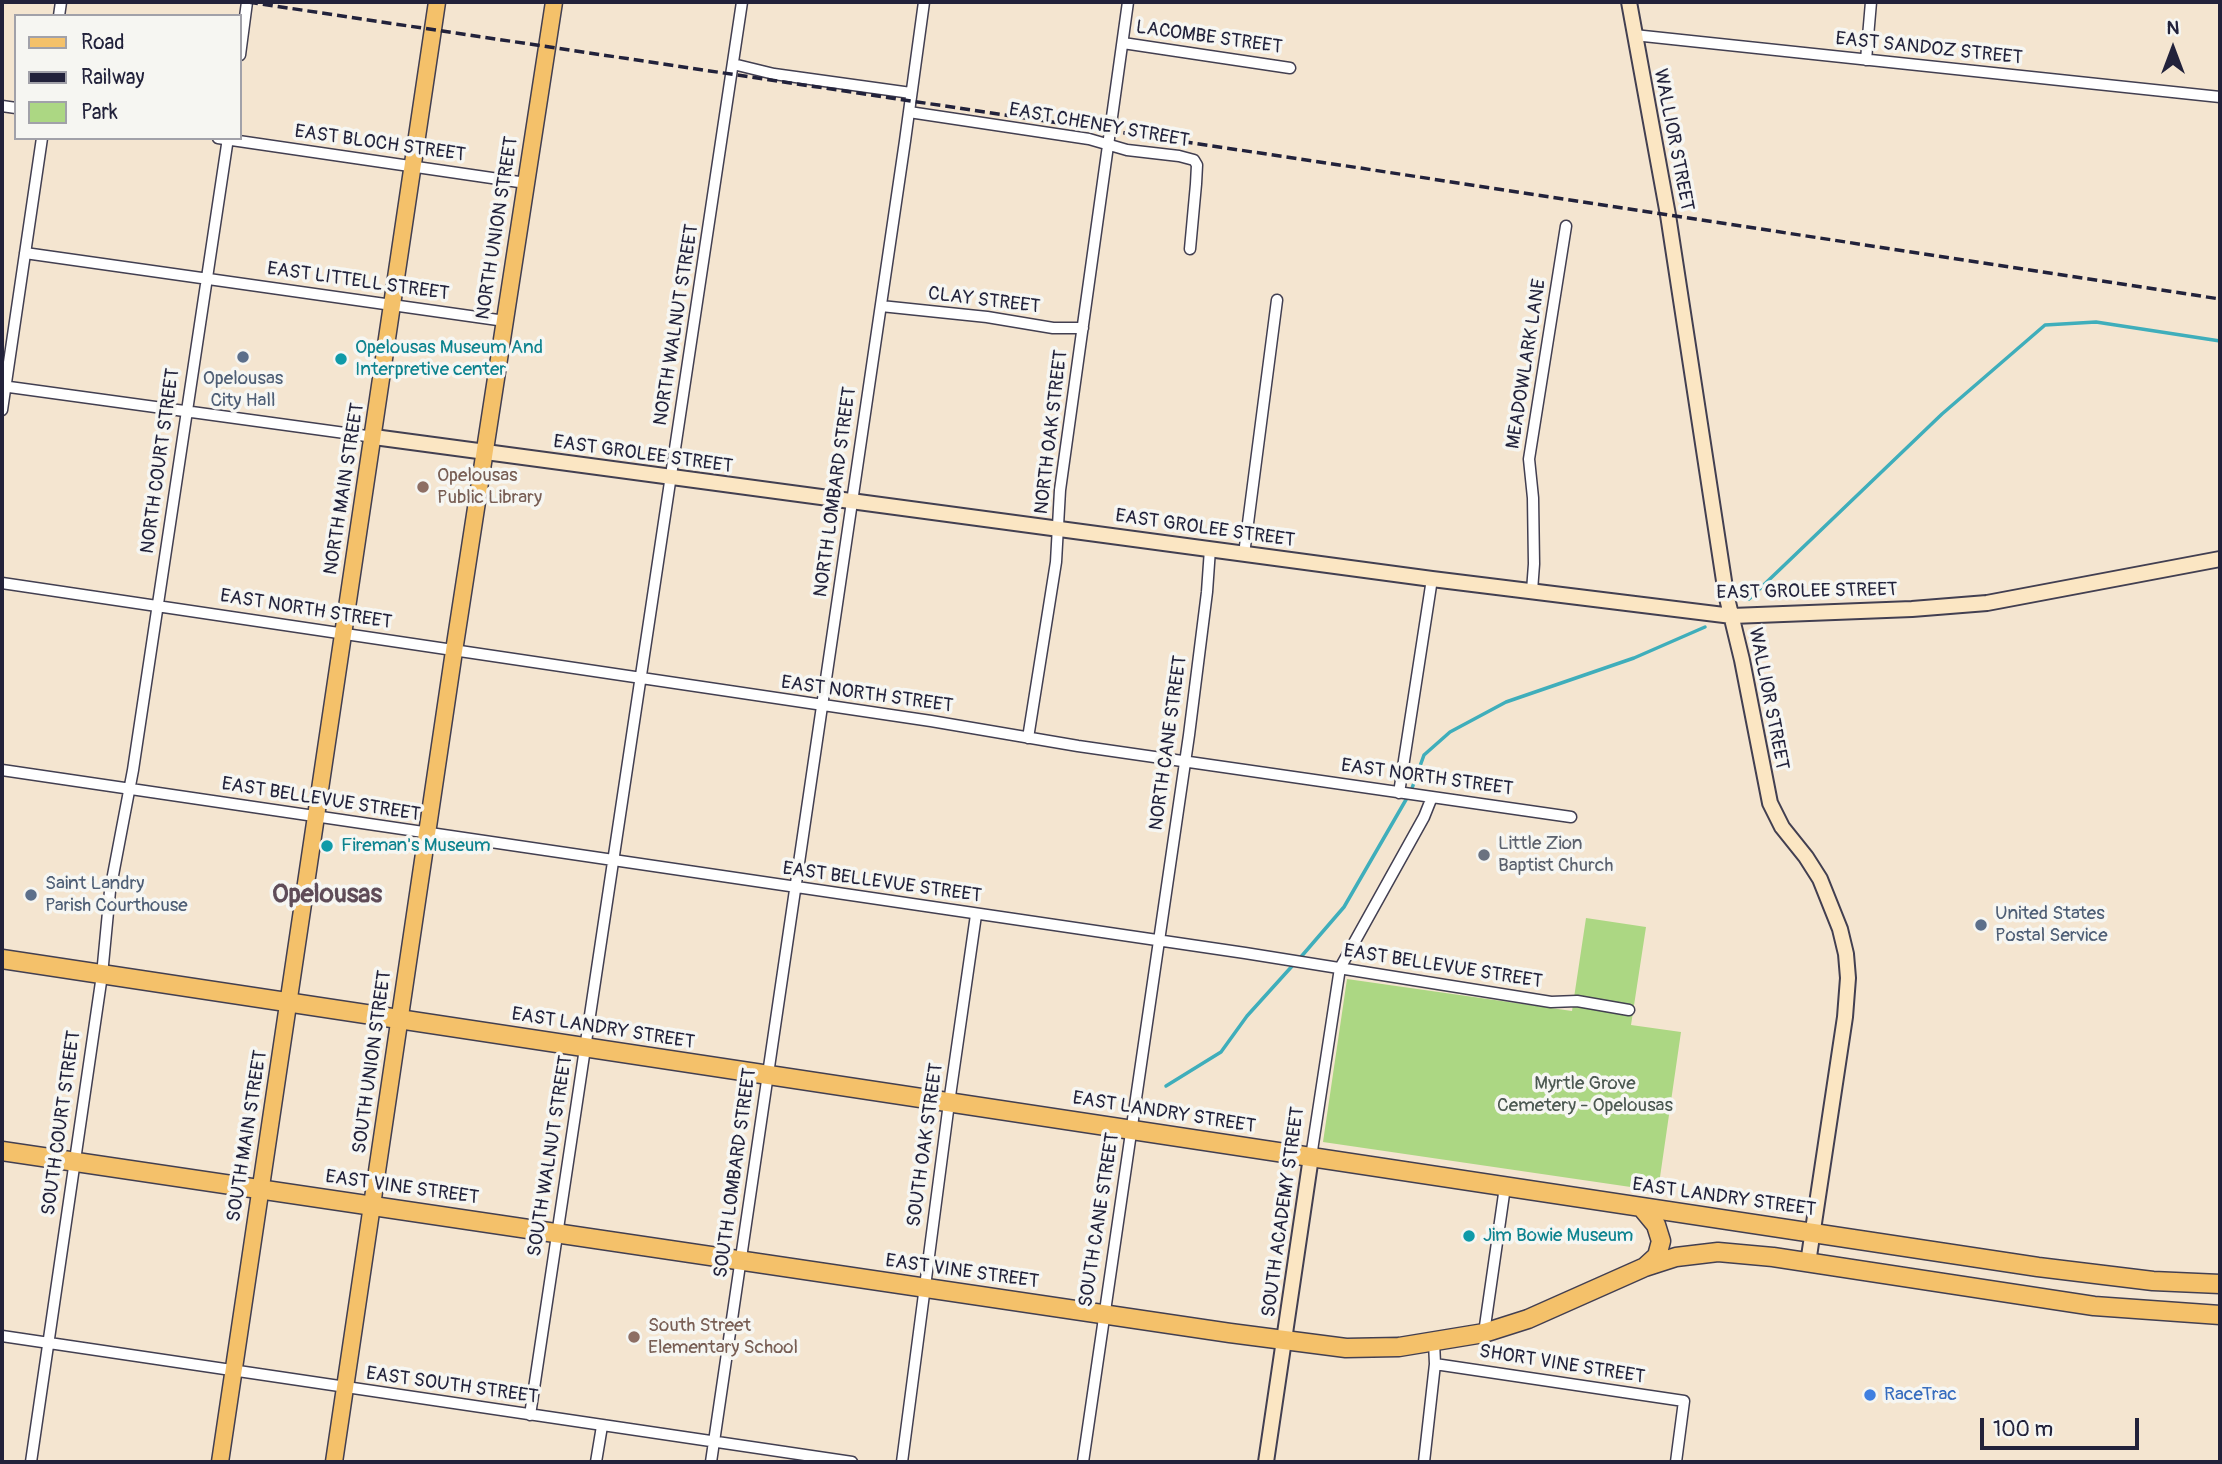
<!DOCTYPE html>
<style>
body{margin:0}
#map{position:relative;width:2222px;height:1464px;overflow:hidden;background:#f4e5d0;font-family:Pangolin,sans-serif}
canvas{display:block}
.frame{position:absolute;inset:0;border:4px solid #22223b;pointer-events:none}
.legend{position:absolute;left:14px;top:14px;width:228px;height:126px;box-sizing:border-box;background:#f6f6f2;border:2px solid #a1a1a9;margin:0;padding:9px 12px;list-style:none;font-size:21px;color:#22223b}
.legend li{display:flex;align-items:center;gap:14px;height:35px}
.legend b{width:35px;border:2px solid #a1a1a9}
.north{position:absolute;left:2138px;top:14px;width:70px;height:70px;-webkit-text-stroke:5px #f6f6f2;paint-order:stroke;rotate:0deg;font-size:19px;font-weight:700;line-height:28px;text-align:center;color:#22223b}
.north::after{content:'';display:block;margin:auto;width:24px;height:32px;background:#22223b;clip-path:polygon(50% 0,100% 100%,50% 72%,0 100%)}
.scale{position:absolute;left:1980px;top:1418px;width:159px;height:32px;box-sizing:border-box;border:4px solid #22223b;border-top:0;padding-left:9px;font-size:21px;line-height:24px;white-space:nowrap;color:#22223b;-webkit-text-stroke:5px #f6f6f2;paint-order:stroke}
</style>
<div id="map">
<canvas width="2222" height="1464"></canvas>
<div class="frame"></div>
<ul class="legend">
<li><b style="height:9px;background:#f4c16a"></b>Road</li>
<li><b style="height:9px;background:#22223b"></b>Railway</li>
<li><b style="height:19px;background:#acd783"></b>Park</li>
</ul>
<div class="north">N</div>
<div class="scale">100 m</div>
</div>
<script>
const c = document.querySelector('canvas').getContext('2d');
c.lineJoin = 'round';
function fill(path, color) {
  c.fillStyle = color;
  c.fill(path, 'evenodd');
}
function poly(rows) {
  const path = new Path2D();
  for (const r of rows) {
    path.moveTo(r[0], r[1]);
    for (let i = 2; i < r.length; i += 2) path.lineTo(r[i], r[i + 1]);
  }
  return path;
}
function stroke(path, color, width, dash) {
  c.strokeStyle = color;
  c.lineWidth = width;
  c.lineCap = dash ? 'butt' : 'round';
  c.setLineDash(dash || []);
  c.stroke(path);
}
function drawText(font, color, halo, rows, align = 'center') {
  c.font = font + ' Pangolin,sans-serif';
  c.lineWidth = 7;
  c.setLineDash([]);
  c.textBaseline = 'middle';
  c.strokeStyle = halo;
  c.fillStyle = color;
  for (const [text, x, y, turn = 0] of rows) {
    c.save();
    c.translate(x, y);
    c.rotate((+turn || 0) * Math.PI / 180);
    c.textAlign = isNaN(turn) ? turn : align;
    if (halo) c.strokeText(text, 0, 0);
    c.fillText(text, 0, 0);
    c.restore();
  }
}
fill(poly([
 [1586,918,1646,927,1631,1025,1681,1032,1658,1191,1323,1142,1347,979,1572,1011]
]), '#acd783');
stroke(poly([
 [1749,599,1942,414,2045,325,2096,322,2220,341],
 [1300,958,1344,907,1411,791,1424,755,1450,732,1506,702,1634,658,1705,627],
 [1166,1086,1221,1052,1247,1016,1294,964]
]), '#3faebb', 3.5);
const street = poly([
 [59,16,61,2],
 [1634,35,2220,97],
 [1123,43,1290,68],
 [240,55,247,2],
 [1866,60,1871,2],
 [733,64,774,74,911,93],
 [2,106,16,108],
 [909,112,1089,139,1127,150,1179,156,1194,160,1197,165,1196,184,1190,249],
 [218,138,526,183],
 [25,253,505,321],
 [881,306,987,317,1053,328,1083,328],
 [2,386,374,437],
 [2,410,42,138],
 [1244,554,1277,300],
 [2,583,931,721,1078,746,1571,817],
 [1532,591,1534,564,1533,498,1529,459,1566,226],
 [1028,738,1056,562,1060,490,1128,2],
 [2,770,1245,953,1551,1002,1577,1001,1629,1010],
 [1399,793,1432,579],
 [1311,1157,1340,968,1424,817,1432,797],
 [1484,1333,1505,1187],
 [2,1336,852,1462],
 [1435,1364,1684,1401,1676,1462],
 [530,1415,742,2],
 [31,1462,102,975,110,891,133,770,228,138],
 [596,1462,602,1426],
 [711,1462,905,141,924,2],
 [902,1462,949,1103,976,915],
 [1083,1462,1189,735,1207,592,1210,549],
 [1424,1462,1435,1364,1434,1342]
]);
const secondary = poly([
 [1629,2,1668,215,1726,594,1742,660,1770,803,1782,827,1806,857,1820,879,1840,929,1846,954,1848,978,1845,1017,1808,1263],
 [374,437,1432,579,1732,616,1912,609,1987,603,2220,559],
 [1266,1462,1311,1157]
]);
const primary = poly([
 [220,1462,437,2],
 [334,1462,454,651,554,2]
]);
const highway = poly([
 [2,959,2038,1267,2153,1281,2220,1284],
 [2,1151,1230,1333,1346,1348,1399,1347,1484,1333,1528,1319,1645,1267,1676,1257,1718,1252,1773,1257,2094,1306,2220,1315],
 [1642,1208,1656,1225,1661,1241,1657,1256,1645,1267]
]);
stroke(street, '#423f51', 13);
stroke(secondary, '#423f51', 18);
stroke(primary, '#423f51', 19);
stroke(highway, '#423f51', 21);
stroke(street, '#fff', 10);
stroke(secondary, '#fbe6c3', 14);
stroke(primary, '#f4c16a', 16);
stroke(highway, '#f4c16a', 18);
stroke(poly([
 [248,2,1360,168,2220,299]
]), '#22223b', 3.5, [10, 5]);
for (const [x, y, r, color] of [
 [243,357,7,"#5c6f8a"],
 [341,359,7,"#0f9aa8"],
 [423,487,7,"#8d6e63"],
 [327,846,7,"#0f9aa8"],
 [1484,855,7,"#6b7280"],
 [31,895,7,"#5c6f8a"],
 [1981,925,7,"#5c6f8a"],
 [1469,1236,7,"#0f9aa8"],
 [634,1337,7,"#8d6e63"],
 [1870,1395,7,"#3f7fe0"]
]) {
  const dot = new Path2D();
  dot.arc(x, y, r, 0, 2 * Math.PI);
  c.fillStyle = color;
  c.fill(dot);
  stroke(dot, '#f6f6f2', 2.5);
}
drawText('19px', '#22223b', '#f6f6f2', [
 ["LACOMBE STREET",1209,38,8],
 ["EAST SANDOZ STREET",1929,49,6],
 ["EAST CHENEY STREET",1099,126,10],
 ["WALLIOR STREET",1673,140,79],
 ["EAST BLOCH STREET",380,144,8],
 ["NORTH UNION STREET",498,228,-81],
 ["EAST LITTELL STREET",358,282,8],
 ["CLAY STREET",984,301,7],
 ["NORTH WALNUT STREET",677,325,-81],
 ["MEADOWLARK LANE",1527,364,-81],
 ["NORTH OAK STREET",1052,432,-83],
 ["EAST GROLEE STREET",643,455,8],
 ["NORTH COURT STREET",161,461,-82],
 ["NORTH MAIN STREET",345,489,-81],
 ["NORTH LOMBARD STREET",836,492,-82],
 ["EAST GROLEE STREET",1205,529,8],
 ["EAST GROLEE STREET",1807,592,-1],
 ["EAST NORTH STREET",306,610,9],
 ["EAST NORTH STREET",867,695,8],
 ["WALLIOR STREET",1768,699,79],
 ["NORTH CANE STREET",1169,743,-82],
 ["EAST NORTH STREET",1427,778,8],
 ["EAST BELLEVUE STREET",321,800,9],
 ["EAST BELLEVUE STREET",882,883,8],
 ["EAST BELLEVUE STREET",1443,967,9],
 ["EAST LANDRY STREET",603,1029,9],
 ["SOUTH UNION STREET",373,1062,-82],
 ["EAST LANDRY STREET",1164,1113,9],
 ["SOUTH COURT STREET",62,1123,-82],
 ["SOUTH MAIN STREET",248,1136,-81],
 ["SOUTH OAK STREET",926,1145,-82],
 ["SOUTH WALNUT STREET",551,1156,-81],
 ["SOUTH LOMBARD STREET",736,1173,-82],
 ["EAST VINE STREET",402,1188,8],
 ["EAST LANDRY STREET",1724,1198,8],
 ["SOUTH ACADEMY STREET",1284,1212,-82],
 ["SOUTH CANE STREET",1100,1220,-81],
 ["EAST VINE STREET",962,1272,8],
 ["SHORT VINE STREET",1562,1365,9],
 ["EAST SOUTH STREET",452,1386,8]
]);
drawText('19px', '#0d838f', '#f6f6f2', [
 ["Opelousas Museum And",355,348],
 ["Interpretive center",355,370],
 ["Fireman's Museum",341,846],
 ["Jim Bowie Museum",1483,1236]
], 'left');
drawText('19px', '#4e5e75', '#f6f6f2', [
 ["Opelousas",243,379,"center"],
 ["City Hall",243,401,"center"],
 ["Saint Landry",45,884],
 ["Parish Courthouse",45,906],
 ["United States",1995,914],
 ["Postal Service",1995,936]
], 'left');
drawText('19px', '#785e54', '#f6f6f2', [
 ["Opelousas",437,476],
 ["Public Library",437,498],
 ["South Street",648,1326],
 ["Elementary School",648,1348]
], 'left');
drawText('19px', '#5b616d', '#f6f6f2', [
 ["Little Zion",1498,844],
 ["Baptist Church",1498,866]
], 'left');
drawText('19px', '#4b5851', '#f6f6f2', [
 ["Myrtle Grove",1585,1084],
 ["Cemetery - Opelousas",1585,1106]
]);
drawText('19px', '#366cbe', '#f6f6f2', [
 ["RaceTrac",1884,1395]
], 'left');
drawText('bold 26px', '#5f4c58', '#f6f6f2', [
 ["Opelousas",327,895]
]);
</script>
